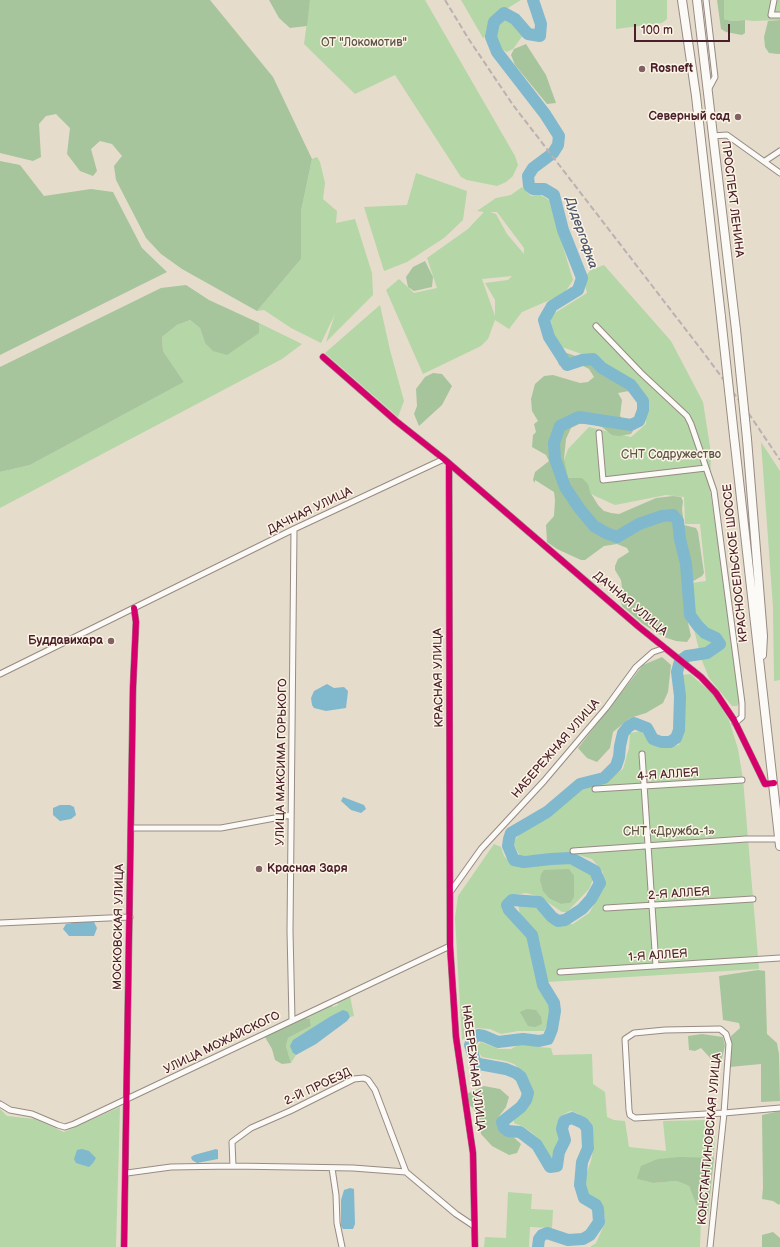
<!DOCTYPE html>
<meta charset="utf-8">
<style>
body{margin:0}
#map{position:relative;width:780px;height:1247px;overflow:hidden;background:#e6dccb;font-family:"Balsamiq Sans",sans-serif}
canvas{display:block}
.scale{position:absolute;left:634px;top:24px;width:96px;height:18px;box-sizing:border-box;border:2px solid #4a1f2b;border-top:0;padding-left:5px;font-size:12px;line-height:14px;white-space:nowrap;color:#4a1f2b;-webkit-text-stroke:3px #fcf5e5;paint-order:stroke}
</style>
<div id="map">
<canvas width="780" height="1247"></canvas>
<div class="scale">100 m</div>
</div>
<script>
const c = document.querySelector('canvas').getContext('2d');
c.lineJoin = 'round';
function fill(path, color) {
  c.fillStyle = color;
  c.fill(path, 'evenodd');
}
function poly(rows) {
  const path = new Path2D();
  for (const r of rows) {
    path.moveTo(r[0], r[1]);
    for (let i = 2; i < r.length; i += 2) path.lineTo(r[i], r[i + 1]);
  }
  return path;
}
function stroke(path, color, width, dash) {
  c.strokeStyle = color;
  c.lineWidth = width;
  c.lineCap = dash ? 'butt' : 'round';
  c.setLineDash(dash || []);
  c.stroke(path);
}
function drawText(font, color, halo, rows, align = 'center') {
  c.font = font + ' "Balsamiq Sans",sans-serif';
  c.lineWidth = 3;
  c.setLineDash([]);
  c.textBaseline = 'middle';
  c.strokeStyle = halo;
  c.fillStyle = color;
  for (const [text, x, y, turn = 0] of rows) {
    c.save();
    c.translate(x, y);
    c.rotate((+turn || 0) * Math.PI / 180);
    c.textAlign = isNaN(turn) ? turn : align;
    if (halo) c.strokeText(text, 0, 0);
    c.fillText(text, 0, 0);
    c.restore();
  }
}
fill(poly([
 [310,0,425,0,515,156,518,165,513,176,506,182,497,186,467,180,461,177,395,75,355,94,304,44],
 [461,0,521,0,495,16,488,35,483,38],
 [616,0,667,0,667,19,662,23,616,29],
 [724,0,780,0,780,20,753,21,745,20,732,21,724,19],
 [504,18,511,21,524,34,513,49,507,52,498,47,495,41,495,31,499,22],
 [317,157,320,162,325,183,323,199,337,211,336,223,355,219,372,273,373,295,326,342,335,314,321,343,291,328,264,310,257,311,301,259,301,211,312,159],
 [416,173,467,191,463,220,444,238,407,262,384,271,364,207,407,205],
 [522,187,531,196,539,194,549,200,573,280,564,294,522,312,509,329,495,320,488,339,481,346,423,374,386,290,399,279,414,293,437,288,427,258,468,229,484,212,477,211,496,198,511,195],
 [490,212,497,212,524,248,524,254,507,234,496,214],
 [512,276,508,280,485,283,495,300,495,316,482,279],
 [604,265,671,341,703,402,711,453,710,490,742,699,737,706,732,706,709,678,701,658,690,613,692,583,706,581,700,524,685,524,684,497,666,495,615,505,595,496,567,479,563,463,568,449,589,427,631,437,646,424,646,406,636,387,623,377,593,358,556,345,550,316,587,293,583,278,591,270],
 [380,305,390,350,404,401,398,417,325,353],
 [190,320,200,328,205,343,259,333,259,323,302,344,282,359,0,508,0,472,30,465,184,382,163,351,162,337,177,325],
 [761,442,780,471,780,680,774,681,773,607],
 [690,674,714,695,729,720,738,749,743,779,759,969,547,982,540,943,535,931,520,915,518,904,540,908,556,923,573,924,589,913,604,888,603,872,592,859,572,853,520,856,513,843,521,832,548,815,582,789,605,781,623,769,629,748,630,733,641,731,649,742,660,748,679,745,683,722,683,675],
 [494,844,501,847,504,856,509,861,518,866,529,867,558,860,570,861,582,865,593,872,593,879,589,889,567,912,562,912,540,897,526,893,508,896,505,901,505,907,514,921,522,927,528,936,536,979,550,1003,549,1021,544,1031,518,1031,501,1034,490,1029,476,1028,462,1040,455,918,458,896],
 [544,870,559,870,570,903,561,904,550,899],
 [350,996,354,1016,350,1017,348,1012,331,1016,317,1026,293,1053,296,1055,291,1063,286,1046,288,1038,311,1026,310,1019,305,1018,331,1004,333,1007,338,1005,337,1002],
 [481,1042,499,1049,511,1049,520,1044,531,1044,538,1047,551,1048,553,1055,592,1054,593,1084,605,1092,607,1117,614,1120,625,1121,629,1147,666,1151,663,1121,705,1120,712,1125,715,1130,714,1158,658,1159,637,1179,653,1183,677,1181,689,1186,701,1217,700,1247,590,1247,596,1243,605,1223,605,1216,599,1203,586,1194,583,1184,591,1161,594,1144,590,1123,577,1113,570,1111,559,1117,557,1124,560,1143,556,1157,552,1160,543,1143,532,1133,524,1127,514,1123,514,1119,525,1109,531,1098,530,1083,526,1074,514,1064,506,1061,482,1057,475,1048],
 [120,1107,116,1247,0,1247,0,1109,7,1116,35,1119,64,1132],
 [508,1192,532,1194,531,1209,553,1210,552,1228,530,1227,529,1247,484,1247,485,1237,506,1238]
]), '#b5d6a7');
fill(poly([
 [0,0,210,0,273,77,312,159,301,211,301,259,257,311,182,269,161,254,146,238,116,180,114,166,122,156,112,144,100,141,91,149,97,171,93,176,80,171,67,154,70,128,56,114,46,116,39,124,41,157,33,161,0,153],
 [269,0,310,0,307,26,290,28,279,18],
 [717,0,724,0,724,19,732,21,745,20,745,33,742,35,726,32,721,29],
 [780,20,780,54,778,54,769,53,765,47,764,37,768,21],
 [526,44,546,75,556,103,547,104,515,65,511,55,514,49],
 [0,161,20,165,44,196,91,189,113,192,142,248,167,272,0,355],
 [425,261,433,277,432,287,414,291,408,287,406,277,413,267],
 [186,285,209,300,259,323,259,333,227,355,213,351,205,343,200,328,190,320,177,325,162,337,163,351,184,382,30,465,0,472,0,367,161,288],
 [567,353,590,361,608,370,631,387,629,391,618,393,622,400,620,416,633,431,631,434,619,436,612,435,602,427,591,424,579,424,571,428,566,439,564,459,568,478,582,478,588,484,590,492,598,505,604,511,611,513,619,514,656,498,673,496,681,497,683,501,682,509,684,525,696,528,698,532,704,573,702,576,685,586,683,589,683,601,691,636,687,642,676,641,664,637,643,624,622,606,619,595,622,588,621,580,615,570,615,566,618,559,629,552,627,548,617,544,604,546,585,560,581,560,557,549,547,542,546,525,554,516,555,500,554,492,535,480,535,483,533,480,535,472,549,461,546,455,532,447,533,435,536,432,534,424,538,421,532,411,531,399,535,384,544,376,553,375,580,383,588,382,594,377,589,369,583,366,562,367,559,365,556,357],
 [433,373,442,374,452,386,442,405,419,426,414,414,417,406,416,389,425,377],
 [662,657,671,665,668,692,663,703,646,713,630,718,613,732,610,748,597,762,587,758,578,748,643,665],
 [569,869,574,876,574,897,570,903,561,904,550,899,543,891,540,880,541,874,544,870],
 [758,970,765,971,767,1034,777,1043,779,1054,780,1101,761,1102,761,1064,730,1067,731,1036,740,1028,739,1023,723,1020,719,976],
 [527,1009,536,1010,541,1017,542,1024,535,1027,528,1026,520,1012],
 [305,1018,310,1019,311,1026,288,1038,286,1046,291,1063,282,1064,275,1060,272,1049,265,1037],
 [702,1034,723,1037,725,1046,721,1062,713,1061,701,1048,695,1051,689,1050,688,1036],
 [484,1086,500,1089,509,1097,506,1107,497,1119,500,1125,521,1144,517,1153,509,1155,492,1146,481,1134,479,1117,472,1107,465,1103,464,1095],
 [780,1111,780,1203,779,1205,773,1201,762,1199,763,1188,762,1115],
 [680,1157,714,1158,708,1215,701,1217,689,1186,677,1181,653,1183,637,1179,641,1166,658,1159],
 [773,1232,780,1238,780,1247,762,1247,762,1235]
]), '#a6c59c');
fill(poly([
 [327,684,334,688,344,687,348,691,346,708,326,711,314,708,312,705,311,698,314,691],
 [343,797,364,805,366,809,361,813,351,810,341,801],
 [60,805,70,805,74,807,76,815,71,819,60,821,53,815,53,808],
 [79,922,94,922,97,928,94,936,69,936,63,929,66,924],
 [343,1010,348,1012,350,1017,347,1021,316,1044,296,1055,293,1053,290,1046,293,1040,331,1016],
 [82,1149,89,1151,96,1158,93,1163,89,1167,76,1163,74,1159,77,1150],
 [216,1149,218,1150,218,1159,197,1163,192,1160,191,1157,194,1155],
 [350,1188,354,1189,355,1224,353,1229,343,1229,341,1226,341,1200,344,1190]
]), '#80b8ce');
stroke(poly([
 [533,0,541,24,540,36,528,34,515,19,504,13,494,22,491,37,497,52,545,114,559,136,558,145,553,153,533,168,528,176,529,186,533,189,544,189,554,195,563,230,582,278,578,290,552,306,544,320,549,337,567,365,582,360,593,359,602,368,631,385,643,401,643,410,639,421,631,425,579,417,560,426,554,443,555,459,565,487,579,508,594,526,606,533,617,537,639,524,662,516,673,515,678,521,680,539,686,564,690,615,698,626,705,633,716,638,720,644,707,653,687,656,680,661,677,672,680,696,679,730,676,738,670,742,661,742,653,739,647,728,634,723,628,727,623,733,620,746,619,757,616,766,604,778,580,784,547,812,511,833,509,839,508,846,514,860,524,862,551,859,571,858,595,871,600,883,591,899,582,909,565,920,558,921,552,917,539,902,512,900,507,905,509,910,532,935,543,985,554,1003,555,1011,552,1029,548,1039,539,1041,523,1039,498,1042,484,1036,478,1035,473,1038,470,1045,475,1061,479,1064,506,1069,516,1073,521,1077,528,1093,526,1100,521,1107,502,1122,504,1128,508,1131,520,1132,537,1145,550,1167,557,1166,559,1152,565,1140,562,1129,564,1121,572,1118,583,1123,587,1128,588,1148,582,1162,580,1185,584,1198,596,1205,598,1209,599,1222,590,1235,583,1239,568,1240,547,1233,542,1235,539,1239,538,1247]
]), '#80b8ce', 12);
const minor = poly([
 [706,0,715,77,708,90],
 [774,0,771,15,780,15],
 [712,136,727,135,780,173],
 [765,161,780,151],
 [596,326,641,373,687,416,691,424,714,491,742,703,742,717,735,723],
 [323,357,396,421,444,459,639,627,701,677,716,693,734,720,765,784,774,783],
 [599,433,603,480,706,468],
 [449,464,450,946,456,1037,473,1153,475,1247],
 [0,674,294,529,444,459],
 [642,754,656,966],
 [595,789,742,780],
 [132,828,221,828,291,815],
 [573,851,746,839,779,839],
 [451,891,481,849,544,781,606,708,636,667,653,652,665,648],
 [606,908,753,899],
 [0,923,130,917],
 [560,972,780,958],
 [292,1020,290,931,294,529],
 [0,1104,10,1110,32,1114,58,1125,65,1127,74,1124,450,946],
 [233,1166,232,1142,251,1128,290,1111,354,1079,364,1078,368,1080,375,1090,406,1172],
 [332,1168,336,1195,337,1223,342,1247],
 [127,1173,171,1167,233,1166,353,1168,406,1172,456,1214,474,1226],
 [124,1247,133,687,136,622,134,608],
 [710,1247,724,1113,729,1044,726,1034,720,1029,665,1030,634,1033,625,1039,629,1110,630,1115,635,1118,724,1113,780,1108]
]);
const trunk = poly([
 [682,0,696,96,721,317],
 [697,0,736,330],
 [734,436,780,846],
 [747,439,763,636,762,655]
]);
stroke(minor, '#978b84', 7);
stroke(trunk, '#978b84', 10);
stroke(minor, '#fbfaf7', 5);
stroke(trunk, '#fbfaf7', 8);
stroke(poly([
 [445,0,468,38,513,105,700,348,747,411,780,460]
]), '#b9b2b2', 2, [6, 3]);
const trunkBridge = poly([
 [721,317,734,436],
 [736,330,747,439]
]);
stroke(trunkBridge, '#978b84', 10, []);
stroke(trunkBridge, '#fbfaf7', 8);
stroke(poly([
 [323,357,396,421,444,459,639,627,701,677,716,693,734,720,765,784,774,783],
 [449,464,450,946,456,1037,473,1153,475,1247],
 [124,1247,133,687,136,622,134,608]
]), '#d6006c', 6);
for (const [x, y, r, color] of [
 [642,69,4,"#816163"],
 [738,117,4,"#816163"],
 [111,641,4,"#816163"],
 [259,869,4,"#816163"]
]) {
  const dot = new Path2D();
  dot.arc(x, y, r, 0, 2 * Math.PI);
  c.fillStyle = color;
  c.fill(dot);
  stroke(dot, '#fcf5e5', 1.5);
}
drawText('12px', '#5e5448', '#fcf5e5', [
 ["ОТ \"Локомотив\"",364,43],
 ["СНТ Содружество",671,455],
 ["СНТ «Дружба-1»",669,832]
]);
drawText('bold 12px', '#4a1f2b', '#fcf5e5', [
 ["Rosneft",650,69],
 ["Северный сад",730,117,"right"],
 ["Буддавихара",103,641,"right"],
 ["Красная Заря",267,869]
], 'left');
drawText('12px', '#4a1f2b', '#fcf5e5', [
 ["ПРОСПЕКТ ЛЕНИНА",732,199,83],
 ["ДАЧНАЯ УЛИЦА",310,511,-26],
 ["КРАСНОСЕЛЬСКОЕ ШОССЕ",736,563,-96],
 ["ДАЧНАЯ УЛИЦА",630,604,40],
 ["КРАСНАЯ УЛИЦА",439,678,-91],
 ["НАБЕРЕЖНАЯ УЛИЦА",556,749,-49],
 ["УЛИЦА МАКСИМА ГОРЬКОГО",282,762,-89],
 ["4-Я АЛЛЕЯ",668,775,-4],
 ["2-Я АЛЛЕЯ",679,894,-4],
 ["МОСКОВСКАЯ УЛИЦА",119,927,-89],
 ["1-Я АЛЛЕЯ",658,956,-4],
 ["УЛИЦА МОЖАЙСКОГО",222,1043,-26],
 ["НАБЕРЕЖНАЯ УЛИЦА",473,1068,83],
 ["2-Й ПРОЕЗД",318,1087,-25],
 ["КОНСТАНТИНОВСКАЯ УЛИЦА",710,1139,-85]
]);
drawText('italic 13px', '#4e566d', '#fcf5e5', [
 ["Дудергофка",581,233,71]
]);
</script>
